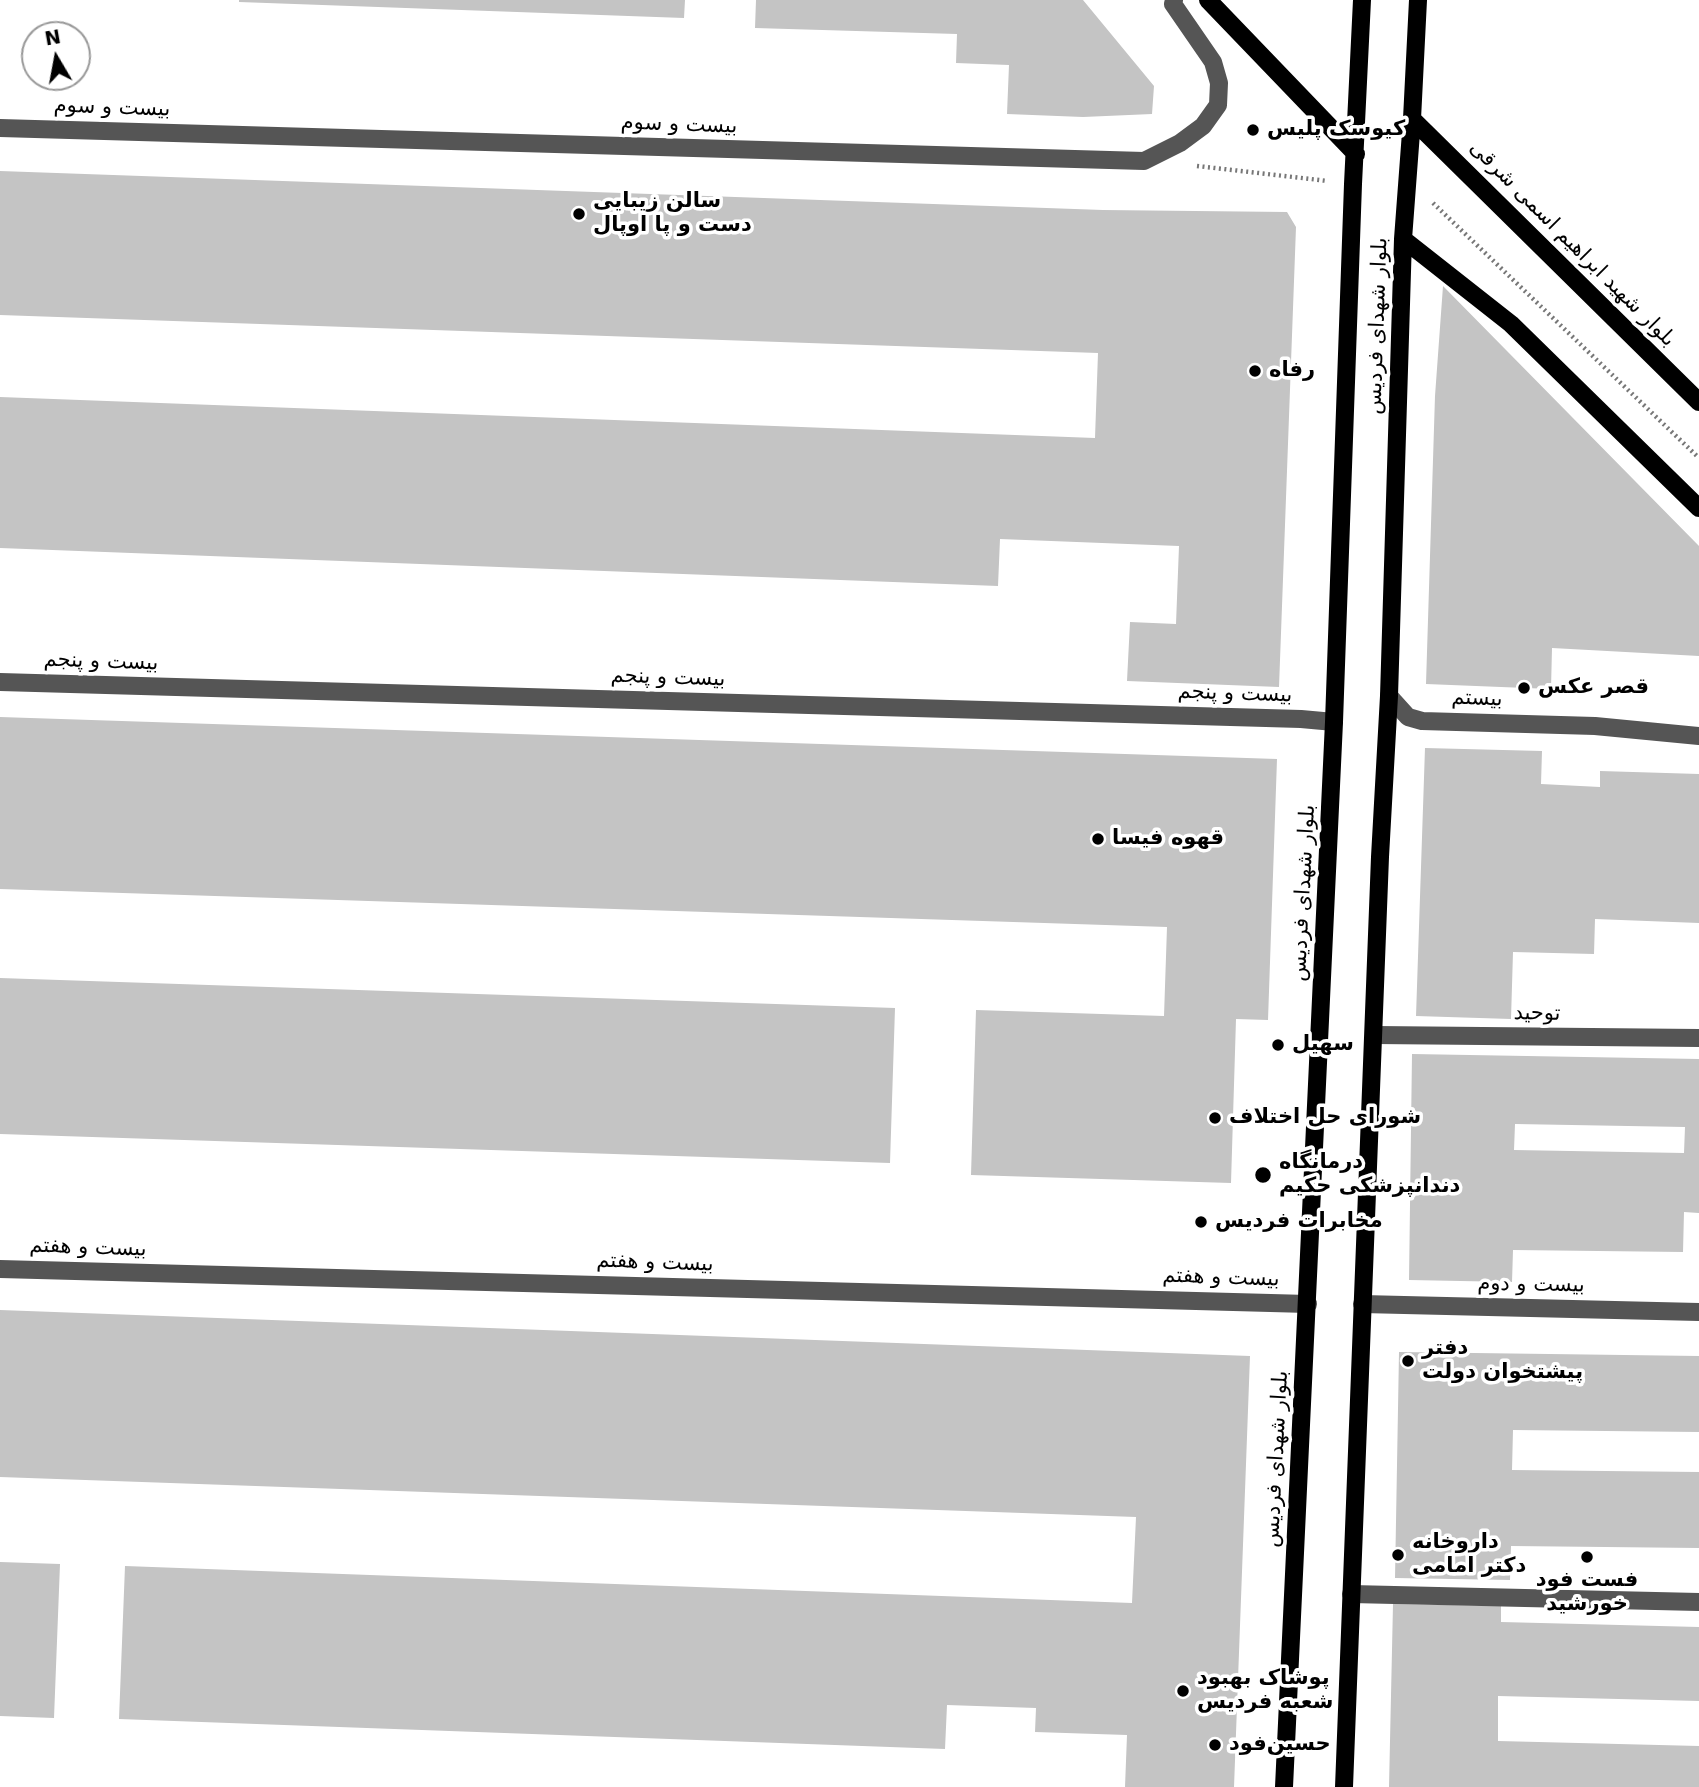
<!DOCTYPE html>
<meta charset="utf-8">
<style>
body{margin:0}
#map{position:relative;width:1699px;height:1787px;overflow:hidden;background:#fff;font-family:"DejaVu Sans",sans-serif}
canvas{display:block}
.north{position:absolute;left:21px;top:21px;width:70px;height:70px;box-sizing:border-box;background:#fff;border:2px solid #999;border-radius:50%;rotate:350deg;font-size:19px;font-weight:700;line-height:28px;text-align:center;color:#000}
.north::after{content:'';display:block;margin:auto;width:24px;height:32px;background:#000;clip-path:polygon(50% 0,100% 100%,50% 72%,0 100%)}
</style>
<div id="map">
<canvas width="1699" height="1787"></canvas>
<div class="north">N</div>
</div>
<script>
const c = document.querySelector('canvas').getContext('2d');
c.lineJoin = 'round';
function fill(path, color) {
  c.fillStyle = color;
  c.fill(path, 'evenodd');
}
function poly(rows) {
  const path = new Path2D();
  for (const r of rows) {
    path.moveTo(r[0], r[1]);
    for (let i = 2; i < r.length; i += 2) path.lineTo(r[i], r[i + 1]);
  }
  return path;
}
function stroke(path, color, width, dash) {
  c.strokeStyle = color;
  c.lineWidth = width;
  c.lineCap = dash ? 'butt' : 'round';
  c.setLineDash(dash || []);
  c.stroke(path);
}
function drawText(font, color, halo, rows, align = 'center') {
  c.font = font + ' "DejaVu Sans","Noto Naskh Arabic",sans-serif';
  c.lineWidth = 7;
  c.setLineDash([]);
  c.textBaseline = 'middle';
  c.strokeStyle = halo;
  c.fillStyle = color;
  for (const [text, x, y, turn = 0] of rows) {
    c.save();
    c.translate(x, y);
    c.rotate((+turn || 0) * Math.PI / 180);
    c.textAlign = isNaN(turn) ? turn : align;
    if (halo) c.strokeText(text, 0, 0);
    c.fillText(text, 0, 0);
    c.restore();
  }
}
fill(poly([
 [239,0,685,0,684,18,239,2],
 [756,0,1083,0,1154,86,1152,114,1083,117,1007,114,1009,65,956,63,957,34,755,28],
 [0,171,1103,210,1287,212,1296,227,1279,687,1127,681,1130,622,1176,624,1179,546,1000,539,998,586,0,548,0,397,1095,438,1098,353,0,315],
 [1443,286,1699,546,1699,656,1552,648,1551,689,1426,684,1435,396],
 [0,717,1277,759,1268,1020,1236,1019,1231,1183,971,1175,976,1010,1164,1016,1167,927,0,889],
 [1425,748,1542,751,1541,784,1600,787,1600,771,1699,774,1699,923,1595,919,1594,954,1513,952,1511,1019,1416,1016],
 [0,978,895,1008,890,1163,0,1134],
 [1412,1054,1699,1059,1699,1213,1684,1212,1683,1252,1513,1250,1512,1282,1409,1280],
 [1515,1124,1685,1127,1684,1153,1514,1150],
 [0,1310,1250,1356,1234,1787,1125,1787,1127,1735,1035,1732,1036,1708,947,1705,945,1749,119,1719,125,1566,1132,1603,1136,1517,0,1477],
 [1399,1352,1699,1356,1699,1432,1513,1430,1512,1470,1699,1472,1699,1548,1511,1546,1510,1580,1395,1578],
 [0,1562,60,1564,54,1718,0,1716],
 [1393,1604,1501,1606,1501,1622,1699,1627,1699,1701,1498,1696,1498,1741,1699,1746,1699,1787,1389,1787]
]), '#c4c4c4');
stroke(poly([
 [1197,166,1328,181],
 [1433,203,1699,458]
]), '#777', 4.5, [2, 3.5]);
stroke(poly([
 [0,128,1144,161,1180,143,1203,126,1218,105,1219,83,1213,62,1173,4,1174,0],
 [0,682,1301,719,1334,722],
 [1389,696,1408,717,1422,721,1595,726,1699,736],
 [1375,1035,1699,1038],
 [0,1269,1308,1304],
 [1362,1304,1699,1312],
 [1351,1594,1699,1602]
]), '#555', 18);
stroke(poly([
 [1208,0,1356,154],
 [1412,119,1699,402],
 [1403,239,1511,324,1699,508],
 [1284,1787,1334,722,1353,184,1362,0],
 [1344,1787,1380,857,1389,696,1403,239,1412,119,1418,0]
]), '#000', 18);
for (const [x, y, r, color] of [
 [1253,130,7,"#000"],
 [579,214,7,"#000"],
 [1255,371,7,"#000"],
 [1524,688,7,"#000"],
 [1098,839,7,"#000"],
 [1278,1045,7,"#000"],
 [1215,1118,7,"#000"],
 [1263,1175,9,"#000"],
 [1201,1222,7,"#000"],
 [1408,1361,7,"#000"],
 [1398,1555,7,"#000"],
 [1587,1557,7,"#000"],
 [1183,1691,7,"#000"],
 [1215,1745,7,"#000"]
]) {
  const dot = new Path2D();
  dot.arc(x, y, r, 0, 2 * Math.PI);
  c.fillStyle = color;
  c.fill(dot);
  stroke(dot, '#fff', 2.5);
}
drawText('21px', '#000', '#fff', [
 ["بیست و سوم",112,108,2],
 ["بیست و سوم",679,125,2],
 ["بلوار شهید ابراهیم اسمی شرقی",1572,244,45],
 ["بلوار شهدای فردیس",1378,326,-88],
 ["بیست و پنجم",101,662,2],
 ["بیست و پنجم",668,678,2],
 ["بیست و پنجم",1235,694,2],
 ["بیستم",1477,699,2],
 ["بلوار شهدای فردیس",1304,893,-87],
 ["توحید",1537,1014,1],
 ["بیست و هفتم",88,1248,2],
 ["بیست و هفتم",655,1263,2],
 ["بیست و هفتم",1221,1278,2],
 ["بیست و دوم",1531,1285,1],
 ["بلوار شهدای فردیس",1277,1459,-87]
]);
drawText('bold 21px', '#000', '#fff', [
 ["کیوسک پلیس",1267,130],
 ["سالن زیبایی",593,202],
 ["دست و پا اوپال",593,226],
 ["رفاه",1269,371],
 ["قصر عکس",1538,688],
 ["قهوه فیسا",1112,839],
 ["سهیل",1292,1045],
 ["شورای حل اختلاف",1229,1118],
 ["درمانگاه",1279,1163],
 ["دندانپزشکی حکیم",1279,1187],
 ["مخابرات فردیس",1215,1222],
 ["دفتر",1422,1349],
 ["پیشتخوان دولت",1422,1373],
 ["داروخانه",1412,1543],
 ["دکتر امامی",1412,1567],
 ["فست فود",1587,1581,"center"],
 ["خورشید",1587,1605,"center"],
 ["پوشاک بهبود",1197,1679],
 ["شعبه فردیس",1197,1703],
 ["حسین‌فود",1229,1745]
], 'left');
</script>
